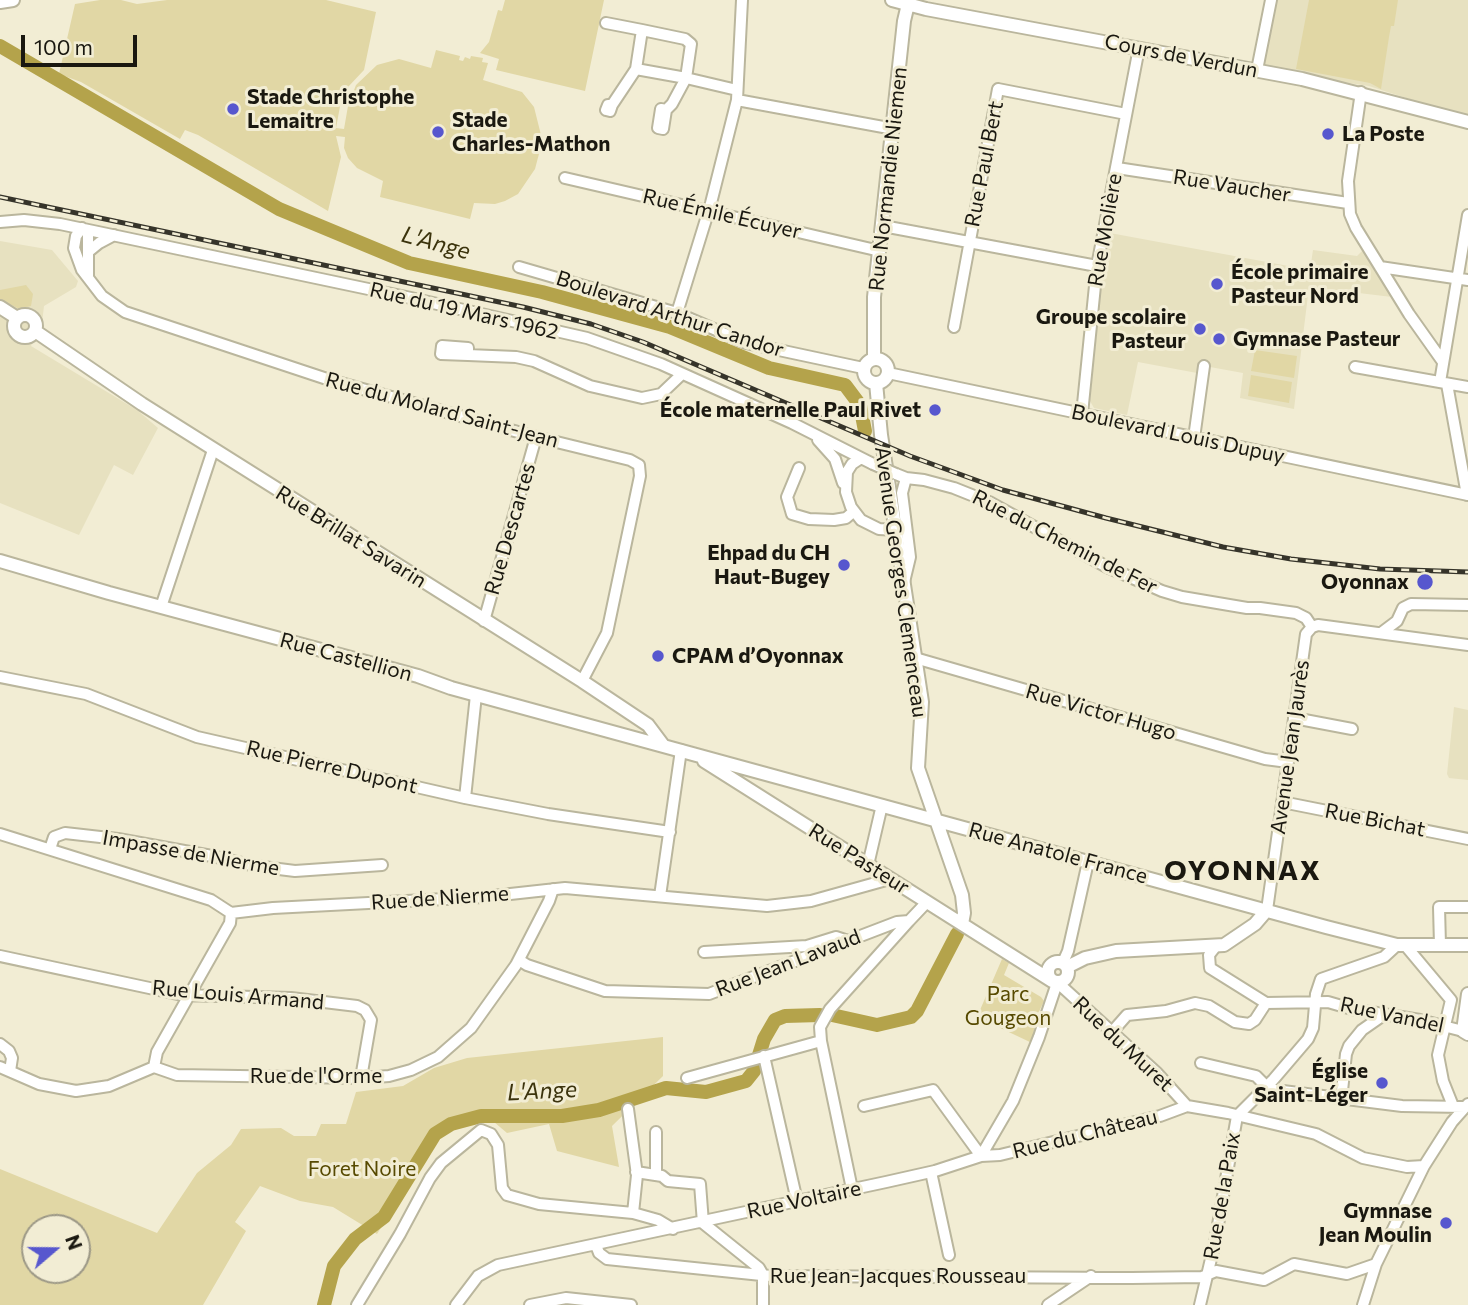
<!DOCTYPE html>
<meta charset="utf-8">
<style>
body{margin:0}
#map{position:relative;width:1468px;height:1305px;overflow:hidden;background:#f2edd4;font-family:Commissioner,sans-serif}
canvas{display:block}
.north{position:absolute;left:21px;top:1214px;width:70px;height:70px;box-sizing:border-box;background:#f2edd4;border:2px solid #9c9886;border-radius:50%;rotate:70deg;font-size:19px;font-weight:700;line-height:28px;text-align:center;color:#1a1810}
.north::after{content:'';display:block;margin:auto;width:24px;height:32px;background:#5757ce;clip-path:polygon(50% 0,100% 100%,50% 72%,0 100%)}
.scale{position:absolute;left:21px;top:35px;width:116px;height:32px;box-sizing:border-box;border:4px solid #1a1810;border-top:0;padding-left:9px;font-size:21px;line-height:24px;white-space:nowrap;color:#1a1810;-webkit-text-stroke:5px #f2edd4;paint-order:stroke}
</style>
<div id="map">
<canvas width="1468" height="1305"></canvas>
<div class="north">N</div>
<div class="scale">100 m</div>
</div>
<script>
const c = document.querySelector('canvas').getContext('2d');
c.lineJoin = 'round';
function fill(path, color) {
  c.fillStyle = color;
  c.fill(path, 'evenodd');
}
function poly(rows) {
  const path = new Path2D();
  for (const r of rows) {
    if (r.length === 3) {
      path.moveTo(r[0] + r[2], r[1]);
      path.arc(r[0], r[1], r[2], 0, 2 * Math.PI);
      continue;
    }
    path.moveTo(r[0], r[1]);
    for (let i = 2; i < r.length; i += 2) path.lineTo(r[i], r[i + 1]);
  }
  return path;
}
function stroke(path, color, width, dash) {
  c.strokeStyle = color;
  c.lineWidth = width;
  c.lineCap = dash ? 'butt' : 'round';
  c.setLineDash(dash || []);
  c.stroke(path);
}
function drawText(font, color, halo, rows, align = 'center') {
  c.font = font + ' Commissioner,sans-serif';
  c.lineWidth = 6;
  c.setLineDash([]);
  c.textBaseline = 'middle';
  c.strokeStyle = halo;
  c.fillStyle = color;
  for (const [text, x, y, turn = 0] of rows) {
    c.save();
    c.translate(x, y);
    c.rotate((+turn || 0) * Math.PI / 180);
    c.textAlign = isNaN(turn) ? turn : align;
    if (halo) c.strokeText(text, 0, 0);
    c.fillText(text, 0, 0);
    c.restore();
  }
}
fill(poly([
 [1276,0,1468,0,1468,118,1369,86,1262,70],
 [1110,233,1310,270,1313,250,1357,256,1363,250,1392,297,1309,287,1294,409,1240,398,1243,373,1199,365,1197,373,1138,362,1127,415,1094,408,1090,401,1102,277],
 [0,241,52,250,78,281,76,287,44,306,42,323,31,346,137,410,158,428,133,475,114,465,79,535,0,503],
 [1454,707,1468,710,1468,780,1449,778,1447,774]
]), '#e7e1c0');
fill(poly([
 [100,0,121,0,137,4,167,0,326,0,376,12,364,70,348,87,341,101,336,128,344,129,348,106,356,85,377,65,399,59,431,68,436,50,460,56,459,60,463,61,465,57,470,59,471,56,483,58,482,62,488,63,483,80,522,92,534,107,541,135,540,150,535,169,518,194,505,201,495,204,474,203,470,219,380,197,383,181,357,168,348,158,344,148,345,137,336,136,341,157,328,211,198,135,185,130,180,139,81,82,59,74,75,4],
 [505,0,604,0,585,91,496,70,499,59,480,53,489,42,498,10,502,11],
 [1309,0,1398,0,1394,26,1391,26,1389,37,1381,89,1370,83,1296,69],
 [26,285,33,294,31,306,19,309,0,299,0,290],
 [1255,350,1297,356,1294,378,1251,371],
 [1251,375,1292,382,1289,403,1248,396],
 [1002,959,1009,963,1004,975,1041,997,1044,1001,1036,1018,1032,1043,977,1017],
 [663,1037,663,1076,612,1126,619,1167,557,1151,549,1124,507,1133,494,1122,459,1125,436,1140,377,1234,333,1207,300,1201,260,1186,235,1222,246,1231,203,1305,0,1305,0,1169,157,1233,197,1173,231,1145,241,1129,281,1128,294,1136,316,1136,321,1124,346,1124,356,1092,403,1086,434,1068,467,1058],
 [35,1228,77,1228,77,1270,35,1270]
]), '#e1d7a5');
stroke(poly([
 [0,46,279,209,409,263,542,292,670,327,769,368,845,385,860,405,865,431],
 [832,1015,877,1025,911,1017,917,1011,957,934],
 [324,1305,334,1266,355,1239,384,1217,435,1134,451,1124,481,1116,562,1116,599,1110,666,1088,706,1092,746,1081,754,1071,764,1039,775,1020,785,1016,820,1015]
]), '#b4a34b', 14);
const minor = poly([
 [606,23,642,30],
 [1257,70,1271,0],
 [1361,92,1348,181,1350,214,1356,228,1409,314,1443,362],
 [737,100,894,129],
 [612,105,608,105,606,110,610,111,612,105,636,69],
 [666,110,661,109,658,128,663,129,666,110,672,104,686,78,691,44,685,39,642,30,636,69,686,78,737,90],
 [1117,168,1348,203],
 [565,178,880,251],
 [0,222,24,220,60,224,411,298,587,338,661,364,792,423,873,464],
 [883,226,1097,266],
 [82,228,76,236,74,248,82,270,102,296,125,312,330,380,536,437,630,460,639,465,640,476,607,633,582,681],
 [88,252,99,243,114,235],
 [519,267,677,313,746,343,863,368],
 [1380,267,1468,280],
 [88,277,88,230],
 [677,313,711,203,737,100,742,0],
 [954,327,998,89,1126,114],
 [468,355,468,348,442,346,441,354,468,355,516,357,534,361,590,386,642,398,661,394,682,374],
 [1355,367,1468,387],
 [888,373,1468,495],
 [1440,382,1468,215],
 [1447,384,1467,495],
 [1082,414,1097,266,1139,48],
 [1194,438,1204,366],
 [818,440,835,459,843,483],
 [861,458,852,464,847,472,846,492,851,507,861,520,879,529,896,530],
 [799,468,787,497,792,514,809,519,834,520,846,518,853,512],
 [896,474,906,478,924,480,954,488,989,502,1107,567,1162,591,1182,597,1247,608,1260,608,1296,613,1306,618,1312,627],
 [904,582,910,557,902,493,906,478],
 [161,607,213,450],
 [484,621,536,437],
 [1312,627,1318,625,1468,645],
 [1381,633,1397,621,1403,608,1411,604,1468,605],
 [915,658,1265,759,1288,762],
 [0,677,86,694,197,737,465,798,548,814,670,832],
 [1294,718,1352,729],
 [465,798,476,695],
 [1282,802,1468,839],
 [0,834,211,900,231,913,273,908,483,897,565,888,767,906,811,901,890,879],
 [50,849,54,837,65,833,118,839,212,856,255,866,295,871,382,865],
 [868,865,882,805],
 [660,896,681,750],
 [1267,910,1306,634,1312,627],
 [1405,945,1451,1000,1438,1055,1443,1081,1453,1106],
 [1440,945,1439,907,1468,907],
 [1216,946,1209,955,1210,968,1266,1003,1328,1002,1352,1009,1420,1020,1463,1031],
 [704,952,807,946,836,937,848,941],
 [0,956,182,995,291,998,357,1006,365,1010,371,1020,361,1078],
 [519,960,527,965,605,991,709,994,897,922,909,921,927,902],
 [1056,962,1064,960,1068,951,1088,862],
 [1058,983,1157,1073,1187,1106],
 [1112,1032,1127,1015,1166,1011,1195,1003,1209,1006,1235,1022,1249,1024,1255,1020,1266,1003],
 [0,1044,9,1051,12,1058,10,1071],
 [764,1056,797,1201],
 [1201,1063,1256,1076,1266,1086,1275,1090,1402,1106,1465,1107],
 [0,1067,39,1084,76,1091,109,1086,154,1067],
 [154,1067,177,1075,361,1078,389,1076,411,1070,438,1057,471,1028,516,965,549,901,553,889],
 [154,1067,157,1052,230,923,231,913],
 [687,1078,821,1041],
 [1341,1100,1346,1054,1349,1046,1362,1030,1385,1014],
 [864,1106,933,1090,981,1156],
 [1187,1106,1228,1113,1316,1134,1363,1158,1407,1167,1424,1166],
 [628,1109,637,1175,633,1213],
 [1237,1116,1273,1080,1308,1039,1313,1028,1316,994,1321,979,1384,957,1397,945],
 [656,1132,656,1175],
 [981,1156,1000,1155,1160,1116,1187,1106],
 [636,1172,662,1176,668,1181,700,1184,703,1223,759,1268,763,1275,763,1305],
 [931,1172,949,1255],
 [852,1189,821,1041,820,1027,830,1009,909,921],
 [596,1245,599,1253,607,1259,771,1276,1132,1278,1202,1277,1216,1271,1264,1280,1294,1264,1347,1274,1376,1264],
 [357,1305,400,1234,430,1178,441,1163,481,1130,491,1134,498,1145,502,1188,507,1195,539,1204,633,1213,658,1220,673,1229],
 [456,1305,478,1276,498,1265,886,1182,935,1171,981,1156,1013,1101,1039,1037,1057,983],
 [530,1305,566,1298,631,1305],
 [1048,1305,1091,1276],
 [1200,1305,1215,1242,1237,1116],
 [1363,1305,1376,1264,1424,1166,1452,1122,1468,1104]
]);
const major = poly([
 [892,0,926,9,1302,79,1468,122],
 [0,2,13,0],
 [0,307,17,318],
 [25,326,11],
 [35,331,142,404,582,681,648,725,663,745],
 [876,371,12],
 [874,359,874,297,904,21,908,4],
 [876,383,881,435,922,702,918,768,962,895,964,913,962,924],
 [0,561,109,593,418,676,451,688,1326,927,1397,945,1468,945],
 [704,761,1052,981],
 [1058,972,10],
 [1067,967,1085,958,1116,951,1224,945,1255,924,1267,910],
 [1468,994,1463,1031,1468,1034]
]);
stroke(minor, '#bab69d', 14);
stroke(major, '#bab69d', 16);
stroke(minor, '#fff', 10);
stroke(major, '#fff', 12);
const rail = poly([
 [0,197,523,307,591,324,643,342,910,456,1003,490,1106,518,1223,547,1291,559,1380,569,1468,572]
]);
stroke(rail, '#36342a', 5);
stroke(rail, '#f2edd4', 2.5, [8]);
const minorBridge = poly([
 [873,464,896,474]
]);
stroke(minorBridge, '#bab69d', 14, []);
stroke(minorBridge, '#fff', 10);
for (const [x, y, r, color] of [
 [233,109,7,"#5757ce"],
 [438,132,7,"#5757ce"],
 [1328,134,7,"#5757ce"],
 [1217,284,7,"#5757ce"],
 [1200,329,7,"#5757ce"],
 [1219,339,7,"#5757ce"],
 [935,410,7,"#5757ce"],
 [844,565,7,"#5757ce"],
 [1425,582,9,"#5757ce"],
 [658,656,7,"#5757ce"],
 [1382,1083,7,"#5757ce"],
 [1446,1223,7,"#5757ce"]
]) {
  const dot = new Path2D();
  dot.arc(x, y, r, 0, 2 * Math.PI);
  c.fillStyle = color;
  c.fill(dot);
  stroke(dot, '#f2edd4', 2.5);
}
drawText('21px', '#1a1810', '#f2edd4', [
 ["Cours de Verdun",1181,56,11],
 ["Rue Paul Bert",984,164,-79],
 ["Rue Normandie Niemen",888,179,-84],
 ["Rue Vaucher",1232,186,9],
 ["Rue Émile Écuyer",722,214,13],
 ["Rue Molière",1105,230,-80],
 ["Rue du 19 Mars 1962",464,311,13],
 ["Boulevard Arthur Candor",670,314,18],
 ["Rue du Molard Saint-Jean",442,410,15],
 ["Boulevard Louis Dupuy",1178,434,12],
 ["Rue Descartes",510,529,-74],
 ["Rue Brillat Savarin",351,537,32],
 ["Rue du Chemin de Fer",1065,542,27],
 ["Avenue Georges Clemenceau",901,582,82],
 ["Rue Castellion",346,657,15],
 ["Rue Victor Hugo",1101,712,16],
 ["Avenue Jean Jaurès",1290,747,-82],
 ["Rue Pierre Dupont",332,767,13],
 ["Rue Bichat",1375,820,11],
 ["Impasse de Nierme",191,853,10],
 ["Rue Anatole France",1058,853,15],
 ["Rue Pasteur",859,859,32],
 ["Rue de Nierme",440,898,-4],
 ["Rue Jean Lavaud",788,963,-21],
 ["Rue Louis Armand",238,995,5],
 ["Rue Vandel",1392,1015,12],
 ["Rue du Muret",1123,1044,43],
 ["Rue de l'Orme",316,1076],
 ["Rue du Château",1085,1134,-14],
 ["Rue de la Paix",1222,1196,-80],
 ["Rue Voltaire",804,1200,-12],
 ["Rue Jean-Jacques Rousseau",898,1276]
]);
drawText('bold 21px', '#1a1810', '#f2edd4', [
 ["Stade Christophe",247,97],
 ["Lemaitre",247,121],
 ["Stade",452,120],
 ["Charles-Mathon",452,144],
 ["La Poste",1342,134],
 ["École primaire",1231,272],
 ["Pasteur Nord",1231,296],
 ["Groupe scolaire",1186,317,"right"],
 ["Pasteur",1186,341,"right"],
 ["Gymnase Pasteur",1233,339],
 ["École maternelle Paul Rivet",921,410,"right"],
 ["Ehpad du CH",830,553,"right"],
 ["Haut-Bugey",830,577,"right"],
 ["Oyonnax",1409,582,"right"],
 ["CPAM d’Oyonnax",672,656],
 ["Église",1368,1071,"right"],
 ["Saint-Léger",1368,1095,"right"],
 ["Gymnase",1432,1211,"right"],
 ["Jean Moulin",1432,1235,"right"]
], 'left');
drawText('21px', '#574a01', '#f2edd4', [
 ["Parc",1008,994],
 ["Gougeon",1008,1018],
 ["Foret Noire",362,1169]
]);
drawText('italic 23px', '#3b330c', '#f2edd4', [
 ["L'Ange",436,243,15],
 ["L'Ange",542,1091,-3]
]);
c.letterSpacing = '2px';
drawText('bold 28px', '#1a1810', '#f2edd4', [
 ["OYONNAX",1243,871]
]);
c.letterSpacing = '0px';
</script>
